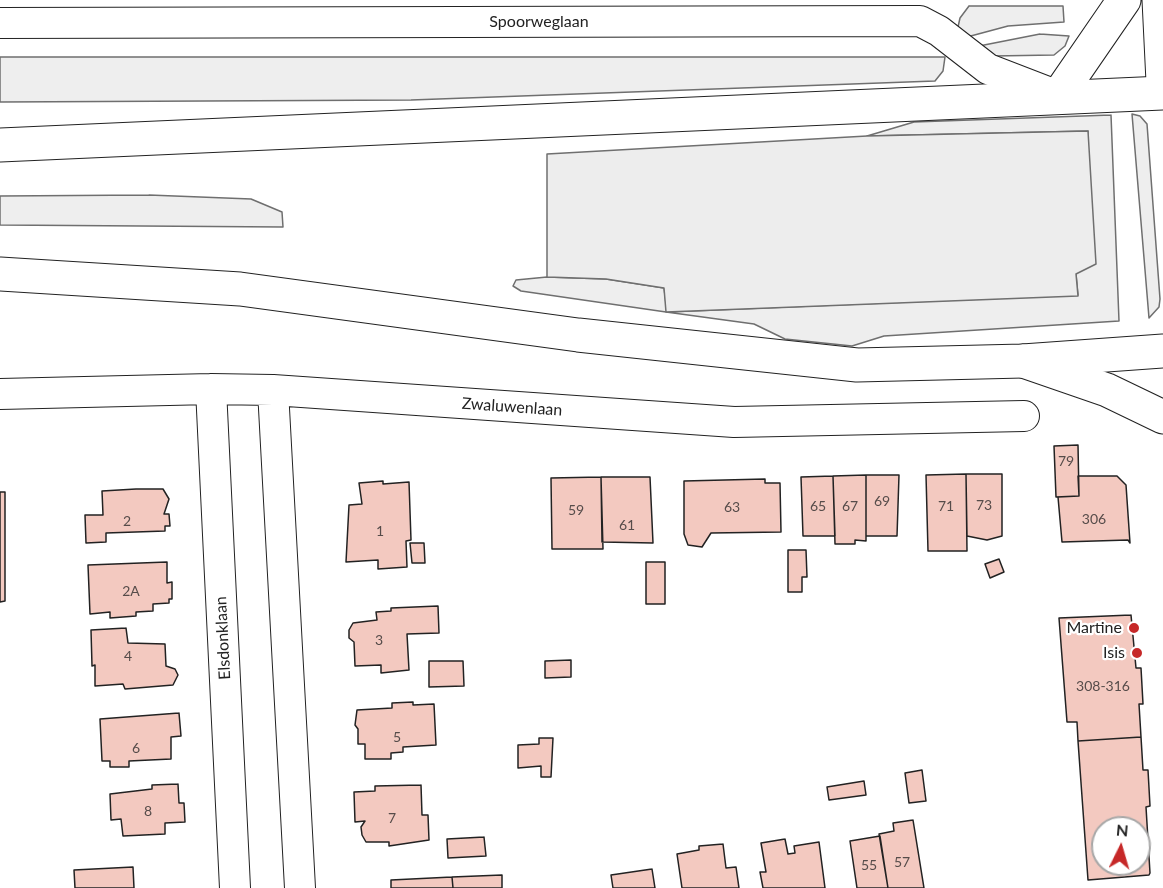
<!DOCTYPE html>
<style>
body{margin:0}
#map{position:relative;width:1163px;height:888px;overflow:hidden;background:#fff;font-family:Lato,sans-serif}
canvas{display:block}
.north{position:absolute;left:1091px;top:816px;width:60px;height:60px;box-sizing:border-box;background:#fff;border:2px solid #a7a7a7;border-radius:50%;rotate:5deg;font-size:16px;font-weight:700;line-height:24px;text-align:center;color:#222}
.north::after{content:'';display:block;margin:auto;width:21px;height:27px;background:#c62828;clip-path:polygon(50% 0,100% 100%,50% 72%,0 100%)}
</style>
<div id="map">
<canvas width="1163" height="888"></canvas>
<div class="north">N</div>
</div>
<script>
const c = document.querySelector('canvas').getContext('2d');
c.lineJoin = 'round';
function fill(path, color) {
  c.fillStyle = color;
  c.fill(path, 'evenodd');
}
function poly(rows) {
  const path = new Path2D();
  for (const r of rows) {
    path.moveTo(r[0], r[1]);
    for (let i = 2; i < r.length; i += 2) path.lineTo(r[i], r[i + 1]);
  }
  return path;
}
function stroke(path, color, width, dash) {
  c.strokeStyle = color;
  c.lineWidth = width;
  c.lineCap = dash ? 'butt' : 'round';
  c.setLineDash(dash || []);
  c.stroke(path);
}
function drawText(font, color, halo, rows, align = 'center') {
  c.font = font + ' Lato,sans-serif';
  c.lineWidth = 4.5;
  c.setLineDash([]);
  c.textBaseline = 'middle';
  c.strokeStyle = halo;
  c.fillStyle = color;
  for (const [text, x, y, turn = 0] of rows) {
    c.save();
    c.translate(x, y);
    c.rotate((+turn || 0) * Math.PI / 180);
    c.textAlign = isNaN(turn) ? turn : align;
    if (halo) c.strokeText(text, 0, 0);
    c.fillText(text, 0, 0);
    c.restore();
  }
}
const green = poly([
 [969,6,1063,6,1064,22,1008,26,967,37,961,32,958,27,960,18,969,6],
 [1040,34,1069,36,1065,46,1054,55,993,56,979,46,1040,34],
 [0,57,945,57,943,71,935,81,411,100,0,102,0,57],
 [1132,114,1140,116,1147,124,1160,299,1159,307,1149,318,1132,114],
 [1111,115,1119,321,884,336,852,346,785,339,754,324,666,312,521,291,513,286,516,280,547,277,606,279,664,288,667,312,1078,295,1076,274,1088,131,867,136,914,122,1111,115],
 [149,195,251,199,282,212,283,227,0,225,0,196,149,195]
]);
fill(green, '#eee');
stroke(green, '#6f6f6f', 1.5);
const parking = poly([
 [1088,131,1096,264,1076,274,1078,296,666,312,664,288,606,279,547,277,547,154,867,136,1088,131]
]);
fill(parking, '#ededed');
stroke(parking, '#6f6f6f', 1.5);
const building = poly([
 [1078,445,1079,496,1056,497,1054,446,1078,445],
 [966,474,967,551,928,551,926,475,966,474],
 [966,474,1002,474,1002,536,987,540,967,536,966,474],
 [866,475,866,541,855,540,855,544,835,544,833,476,866,475],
 [866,475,899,475,897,536,866,536,866,475],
 [833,476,835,536,803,536,801,477,833,476],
 [1078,476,1117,476,1126,485,1130,543,1128,540,1062,542,1058,497,1079,496,1078,476],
 [601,477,603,549,552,549,551,478,601,477],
 [601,477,650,477,653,543,602,542,601,477],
 [765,479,765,483,780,483,781,532,711,533,702,547,688,545,684,534,684,481,765,479],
 [383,481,383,484,409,482,411,540,406,541,407,567,378,569,378,560,346,562,349,505,362,504,359,483,383,481],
 [136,489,163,489,169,499,164,514,169,514,170,526,165,526,165,531,106,533,106,542,86,543,85,515,103,515,102,491,136,489],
 [0,492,5,492,5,601,0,602,0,492],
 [410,543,424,543,425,563,412,563,410,543],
 [788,550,806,550,807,577,802,577,802,592,788,592,788,550],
 [999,559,1004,572,990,578,985,564,999,559],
 [167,562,167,583,172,582,172,599,169,599,169,603,153,604,153,611,136,612,136,616,110,618,110,612,90,614,88,565,167,562],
 [646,562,665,562,665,604,646,604,646,562],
 [438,606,439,633,407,634,409,670,381,673,381,665,355,666,354,642,349,638,349,630,353,623,377,620,376,612,391,611,391,608,438,606],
 [1131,615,1136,668,1141,668,1143,704,1139,704,1141,737,1078,741,1077,722,1067,722,1059,618,1131,615],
 [126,628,128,643,165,644,166,666,175,669,178,675,173,685,125,689,123,684,95,686,95,665,92,666,91,630,126,628],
 [571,660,571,677,545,678,545,661,571,660],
 [429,661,463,661,464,686,429,687,429,661],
 [413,702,413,705,434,704,436,745,403,747,403,752,391,753,391,759,365,759,365,744,358,744,358,729,355,725,357,710,392,708,392,703,413,702],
 [179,713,181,736,171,737,171,759,129,761,129,767,110,767,110,761,102,761,100,719,179,713],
 [1141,737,1143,770,1148,770,1150,806,1146,807,1150,873,1149,875,1088,880,1078,741,1141,737],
 [1103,828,1139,828,1139,864,1103,864,1103,828],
 [539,738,553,738,551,777,541,777,541,766,518,768,518,745,539,744,539,738],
 [922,770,926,801,909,803,905,773,922,770],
 [864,781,866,795,829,800,827,787,864,781],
 [178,784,179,803,184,803,185,822,165,823,165,834,123,836,121,819,111,820,110,794,152,789,152,785,178,784],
 [421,785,422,815,428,815,429,840,389,846,389,842,366,842,362,835,361,827,365,821,355,822,354,792,375,791,375,786,421,785],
 [913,820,924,888,888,888,879,834,894,831,893,823,913,820],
 [880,836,888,888,857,888,850,841,880,836],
 [484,837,486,856,448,858,447,839,484,837],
 [785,839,788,854,795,853,794,846,819,842,825,888,763,888,760,872,766,872,761,843,785,839],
 [723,844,726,868,736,867,739,888,682,888,677,854,699,850,699,846,723,844],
 [133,867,134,888,75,888,74,870,133,867],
 [652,869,655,888,613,888,611,875,652,869],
 [502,875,502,888,453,888,452,877,502,875],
 [452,877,453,888,391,888,391,880,452,877]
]);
fill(building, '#f3c9c0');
stroke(building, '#222', 1.5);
const minor = poly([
 [0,23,920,21,939,31,988,69,1058,96],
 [211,389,235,888],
 [273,390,300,888],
 [0,394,211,389,273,390,734,422,1024,416]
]);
const secondary = poly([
 [1159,0,1163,82],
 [1058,96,1124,0],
 [1023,361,1107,390,1163,417]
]);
const trunk = poly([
 [0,145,1163,93],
 [0,274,240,289,578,335,857,365,1023,361,1163,351]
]);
stroke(minor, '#222', 32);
stroke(secondary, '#222', 35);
stroke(trunk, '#222', 35);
stroke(minor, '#fff', 30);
stroke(secondary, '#fff', 33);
stroke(trunk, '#fff', 33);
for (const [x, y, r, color] of [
 [1134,628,6,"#c62828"],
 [1137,653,6,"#c62828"]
]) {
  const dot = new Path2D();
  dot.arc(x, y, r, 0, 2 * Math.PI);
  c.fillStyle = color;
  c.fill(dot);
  stroke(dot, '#fff', 2);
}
drawText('14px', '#564c4a', null, [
 ["79",1066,461],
 ["69",882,501],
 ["73",984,505],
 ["65",818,506],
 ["67",850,506],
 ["71",946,506],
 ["63",732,507],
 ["59",576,510],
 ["306",1094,519],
 ["2",127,521],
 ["61",627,525],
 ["1",380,531],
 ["2A",131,591],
 ["3",379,640],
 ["4",128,656],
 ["308-316",1103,686],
 ["5",397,737],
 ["6",136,748],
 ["8",148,811],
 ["7",392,818],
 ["57",902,862],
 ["55",869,865]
]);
drawText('16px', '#222', '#fff', [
 ["Spoorweglaan",539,22],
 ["Zwaluwenlaan",512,407,4],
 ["Elsdonklaan",223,638,-93]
]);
drawText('16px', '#222', '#fff', [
 ["Martine",1122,628],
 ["Isis",1125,653]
], 'right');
</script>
